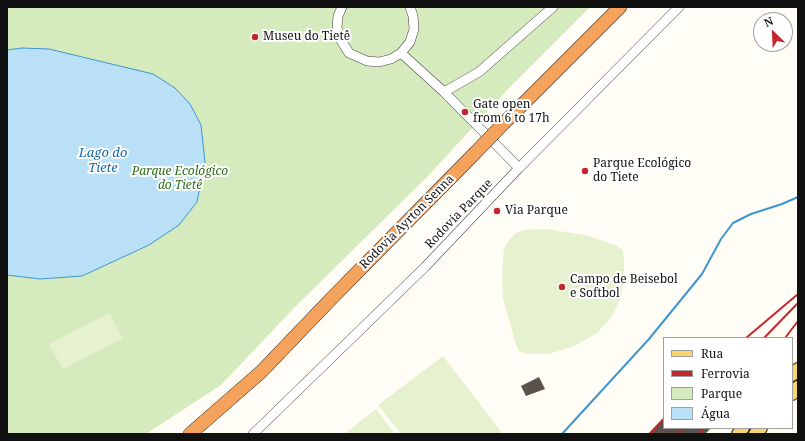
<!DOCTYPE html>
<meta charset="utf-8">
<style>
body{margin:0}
#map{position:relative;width:805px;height:441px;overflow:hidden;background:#fffdf5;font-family:"Noto Serif",serif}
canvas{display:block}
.frame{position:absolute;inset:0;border:8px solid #111;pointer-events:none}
.legend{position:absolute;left:663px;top:337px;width:130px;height:92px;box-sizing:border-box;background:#fff;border:1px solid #a0a0a0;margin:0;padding:5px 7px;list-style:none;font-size:12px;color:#111}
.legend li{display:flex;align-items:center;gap:8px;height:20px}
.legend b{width:20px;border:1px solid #a0a0a0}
.north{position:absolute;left:753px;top:12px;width:40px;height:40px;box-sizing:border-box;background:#fff;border:1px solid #a0a0a0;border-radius:50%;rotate:336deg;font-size:11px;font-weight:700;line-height:16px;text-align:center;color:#111}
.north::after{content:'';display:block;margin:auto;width:14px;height:18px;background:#c4262e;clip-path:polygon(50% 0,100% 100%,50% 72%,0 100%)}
</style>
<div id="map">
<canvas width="805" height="441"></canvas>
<div class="frame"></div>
<ul class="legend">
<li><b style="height:5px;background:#f9d66b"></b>Rua</li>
<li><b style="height:5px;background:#c4262e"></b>Ferrovia</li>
<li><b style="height:11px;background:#d5ebbd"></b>Parque</li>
<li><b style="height:11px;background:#b9e0f7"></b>Água</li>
</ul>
<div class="north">N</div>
</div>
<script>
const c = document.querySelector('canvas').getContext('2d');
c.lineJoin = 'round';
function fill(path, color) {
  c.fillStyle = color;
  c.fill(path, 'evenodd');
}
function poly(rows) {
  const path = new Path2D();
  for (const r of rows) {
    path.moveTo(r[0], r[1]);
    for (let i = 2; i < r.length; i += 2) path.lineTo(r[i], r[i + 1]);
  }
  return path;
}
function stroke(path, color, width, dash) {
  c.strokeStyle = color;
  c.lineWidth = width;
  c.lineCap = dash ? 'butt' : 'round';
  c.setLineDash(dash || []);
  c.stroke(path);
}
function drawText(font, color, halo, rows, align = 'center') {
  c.font = font + ' "Noto Serif",serif';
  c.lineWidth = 4;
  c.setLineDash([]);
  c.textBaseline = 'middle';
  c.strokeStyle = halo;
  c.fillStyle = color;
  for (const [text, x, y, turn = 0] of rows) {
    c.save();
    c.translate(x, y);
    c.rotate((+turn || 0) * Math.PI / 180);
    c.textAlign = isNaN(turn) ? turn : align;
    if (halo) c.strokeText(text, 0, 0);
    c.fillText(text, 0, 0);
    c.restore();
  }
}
fill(poly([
 [7,7,590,7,509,88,427,177,295,307,221,385,146,434,7,434]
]), '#d5ebbd');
fill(poly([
 [546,229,586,235,617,246,623,251,624,259,624,277,621,297,611,318,597,333,575,346,549,354,527,354,519,351,516,345,503,299,502,273,504,248,509,240,516,233,525,230],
 [109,313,123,338,63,369,49,344],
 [443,356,503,434,401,434,378,405],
 [376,409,395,434,344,434]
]), '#e6f2cf');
const water = poly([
 [22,48,49,49,153,74,175,88,190,104,201,125,205,162,197,202,179,225,149,245,82,276,40,279,7,275,7,50,22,48]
]);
fill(water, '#b9e0f7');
stroke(water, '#3f96cf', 1);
stroke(poly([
 [562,434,649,339,702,274,721,239,733,223,751,214,782,204,798,197]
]), '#3f96cf', 2);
fill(poly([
 [539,377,545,389,526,396,521,386],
 [664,417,664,428,711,428,705,434,648,434]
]), '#5a524d');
const minor = poly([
 [342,7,338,16,337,27,339,37,349,53,367,61,379,62,391,59,401,53,410,42,414,29,413,16,410,7],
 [401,53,444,92,519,168],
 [444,92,479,72,553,7],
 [253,434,425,267,519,168,679,7]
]);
const major = poly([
 [792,375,798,369],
 [792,394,798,387],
 [738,434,743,428],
 [755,434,761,428]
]);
const highway = poly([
 [505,122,620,7],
 [190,434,261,372,331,299,474,154]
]);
stroke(minor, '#444', 10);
stroke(major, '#222', 14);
stroke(highway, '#222', 14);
stroke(minor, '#fff', 9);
stroke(major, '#f9d66b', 12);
stroke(highway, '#f5a25d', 13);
stroke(poly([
 [746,338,798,294],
 [764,338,798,303],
 [785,338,798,321],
 [650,434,664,419],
 [677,434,683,428],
 [699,434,704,428]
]), '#c4262e', 2);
const highwayBridge = poly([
 [474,154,505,122]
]);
stroke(highwayBridge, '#222', 14, []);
stroke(highwayBridge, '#f5a25d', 13);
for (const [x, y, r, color] of [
 [255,37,4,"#c4262e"],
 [465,112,4,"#c4262e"],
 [585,171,4,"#c4262e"],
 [497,211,4,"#c4262e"],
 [562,287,4,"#c4262e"]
]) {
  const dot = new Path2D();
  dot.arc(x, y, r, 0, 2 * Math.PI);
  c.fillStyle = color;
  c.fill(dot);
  stroke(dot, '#fff', 1.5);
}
drawText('12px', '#111', '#fff', [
 ["Museu do Tietê",263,37],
 ["Gate open",473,105],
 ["from 6 to 17h",473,119],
 ["Parque Ecológico",593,164],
 ["do Tiete",593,178],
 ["Via Parque",505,211],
 ["Campo de Beisebol",570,280],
 ["e Softbol",570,294]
], 'left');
drawText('italic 12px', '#2f6b1f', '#fff', [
 ["Parque Ecológico",180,172],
 ["do Tietê",180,186]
]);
drawText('12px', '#111', '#fff', [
 ["Rodovia Parque",459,214,-46],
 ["Rodovia Ayrton Senna",407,222,-45]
]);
drawText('italic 13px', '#1768a6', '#fff', [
 ["Lago do",103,153],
 ["Tiete",103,168]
]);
</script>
